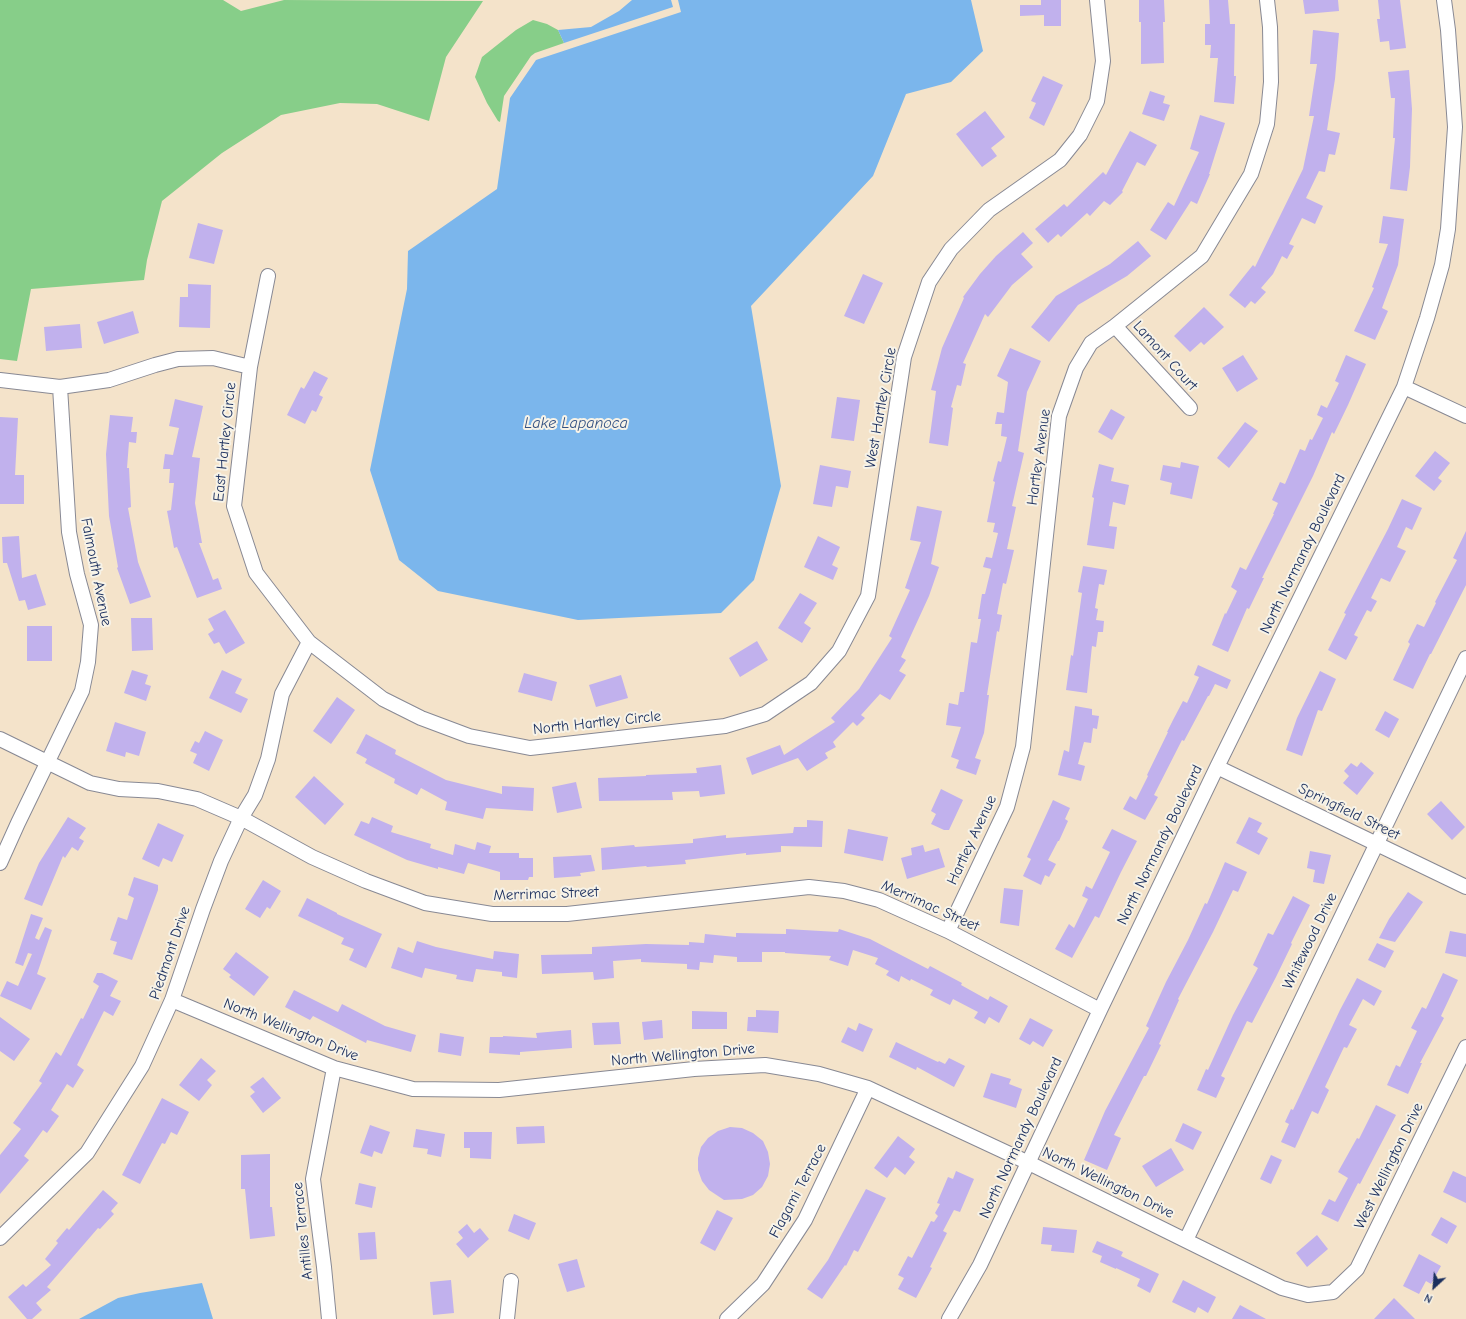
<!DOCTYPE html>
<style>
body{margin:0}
#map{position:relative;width:1466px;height:1319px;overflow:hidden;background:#f4e3ca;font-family:"Comic Neue",sans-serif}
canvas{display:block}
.north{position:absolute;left:1414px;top:1267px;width:40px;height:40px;-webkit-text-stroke:3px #f7f3e8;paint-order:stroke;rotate:206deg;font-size:11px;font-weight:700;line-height:16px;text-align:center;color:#1b2f5e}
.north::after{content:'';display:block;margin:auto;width:14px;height:18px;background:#1b2f5e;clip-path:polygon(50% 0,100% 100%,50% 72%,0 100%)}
</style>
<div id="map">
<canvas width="1466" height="1319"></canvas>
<div class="north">N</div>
</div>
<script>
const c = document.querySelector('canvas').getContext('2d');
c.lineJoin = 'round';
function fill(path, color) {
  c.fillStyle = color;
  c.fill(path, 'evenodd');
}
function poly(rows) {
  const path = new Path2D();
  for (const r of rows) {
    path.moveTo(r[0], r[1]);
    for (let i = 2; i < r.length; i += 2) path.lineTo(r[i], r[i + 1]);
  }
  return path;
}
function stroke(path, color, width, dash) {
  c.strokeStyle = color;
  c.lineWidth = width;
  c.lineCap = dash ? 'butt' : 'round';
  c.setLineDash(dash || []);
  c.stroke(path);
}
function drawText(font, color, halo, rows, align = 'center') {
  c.font = font + ' "Comic Neue",sans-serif';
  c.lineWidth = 4;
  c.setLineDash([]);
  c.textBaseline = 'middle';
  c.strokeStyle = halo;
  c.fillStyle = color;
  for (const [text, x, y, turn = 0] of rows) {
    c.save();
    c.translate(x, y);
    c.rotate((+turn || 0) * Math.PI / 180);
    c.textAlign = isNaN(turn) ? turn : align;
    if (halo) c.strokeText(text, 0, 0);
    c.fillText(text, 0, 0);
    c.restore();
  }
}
fill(poly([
 [0,0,223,0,241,11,284,0,483,1,446,57,429,121,377,104,340,103,281,115,222,153,162,201,147,260,144,280,31,289,17,361,0,359],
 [533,20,547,24,558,30,564,43,535,53,531,56,504,96,500,122,498,121,487,103,475,77,482,57,516,30]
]), '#87ce89');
fill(poly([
 [632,0,671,0,673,7,564,43,558,30,591,27,619,11],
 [678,0,971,0,983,51,951,82,906,94,873,176,751,306,781,486,754,580,721,613,578,620,438,591,399,560,370,470,407,289,408,251,497,189,510,98,536,60,681,12],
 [202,1283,213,1319,79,1319,118,1298,140,1293]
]), '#7bb6ec');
fill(poly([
 [1041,0,1061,0,1061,26,1044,26,1044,15,1020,16,1020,5,1041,5],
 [1139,0,1164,0,1165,22,1163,22,1164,63,1141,64,1141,22,1139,22],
 [1209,0,1228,0,1230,24,1235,24,1234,76,1236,76,1234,104,1214,102,1218,58,1210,58,1211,45,1205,45,1205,24,1210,24],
 [1303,0,1338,0,1339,11,1305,14],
 [1378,0,1400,0,1406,48,1390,50,1389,41,1380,42,1377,19,1380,19],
 [1313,30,1339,33,1335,79,1327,130,1340,133,1335,155,1329,154,1325,172,1319,171,1306,198,1323,206,1315,224,1302,218,1289,244,1294,246,1287,259,1282,256,1273,274,1261,288,1266,292,1255,304,1251,301,1245,308,1229,295,1253,265,1255,267,1303,169,1314,116,1309,116,1317,64,1310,64],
 [1409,70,1412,109,1410,167,1407,191,1390,189,1395,138,1393,138,1395,98,1391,98,1388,72],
 [1043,76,1063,85,1044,126,1029,118,1036,103,1031,101],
 [1150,91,1165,96,1163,103,1170,105,1164,121,1142,114],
 [985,111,1005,137,991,148,997,156,982,167,956,134],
 [1200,115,1225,123,1209,174,1210,174,1197,204,1191,201,1166,240,1150,230,1168,202,1174,206,1199,152,1190,149],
 [1130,131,1157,145,1145,166,1137,162,1122,191,1123,192,1110,205,1104,201,1090,216,1087,213,1061,237,1058,234,1048,243,1035,229,1064,204,1067,207,1103,172,1106,175],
 [1383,216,1404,219,1398,265,1382,308,1388,311,1375,340,1354,331,1374,288,1372,287,1388,244,1379,243],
 [198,223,223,230,214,264,189,258],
 [1023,232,1033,243,1021,254,1033,267,1012,285,988,317,985,314,963,363,966,364,961,386,957,385,951,407,953,408,948,446,929,443,936,391,931,390,942,348,964,298,963,297,980,274,996,256],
 [1138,241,1151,256,1127,276,1078,305,1049,342,1031,327,1056,296,1110,264],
 [863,274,883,283,864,324,844,316],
 [188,284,211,285,210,328,179,327,180,297,188,297],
 [1204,307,1224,327,1204,345,1201,342,1190,352,1174,336],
 [133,311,139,333,104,344,97,322],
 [80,324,82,348,46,351,44,327],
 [1010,348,1041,361,1027,392,1018,451,1024,453,1012,506,1016,507,1007,549,1014,550,1006,584,1003,583,997,614,1002,615,999,632,997,631,987,695,989,695,984,733,975,758,981,760,976,775,956,768,959,760,951,757,961,727,946,725,949,703,958,705,960,692,964,692,971,642,977,643,981,619,978,619,982,594,985,594,991,569,983,567,986,557,992,558,998,533,993,532,995,523,987,522,995,482,993,481,998,461,1001,462,1007,437,1001,436,1002,424,995,424,997,412,1004,413,1008,382,997,376],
 [1243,355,1258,379,1237,392,1222,368],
 [1346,355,1366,364,1348,405,1334,434,1332,432,1313,476,1262,578,1264,578,1249,609,1247,608,1228,652,1212,645,1225,613,1226,614,1237,591,1231,587,1240,567,1246,570,1274,514,1273,514,1278,503,1272,500,1280,482,1285,484,1300,449,1305,451,1310,439,1312,440,1323,418,1317,415,1321,405,1327,408,1339,383,1335,381],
 [314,371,328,378,319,395,323,397,316,412,312,410,305,424,287,415,301,387,304,389],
 [837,397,860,400,854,441,831,438],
 [175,399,203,406,192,457,200,458,195,503,202,543,199,543,213,580,218,578,222,589,197,598,177,547,174,548,167,511,171,510,174,483,169,483,170,469,163,469,165,454,173,455,179,428,169,426],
 [1111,409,1125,417,1112,440,1098,432],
 [110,415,133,417,131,432,137,432,136,443,129,442,127,468,129,468,131,507,128,508,138,562,151,597,130,604,117,568,118,567,109,516,106,454],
 [0,417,18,418,15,475,24,475,24,504,0,504],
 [1245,422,1258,431,1229,468,1217,458],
 [1435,451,1450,463,1438,478,1442,481,1434,491,1415,476],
 [1181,462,1199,466,1192,499,1170,494,1172,483,1160,480,1163,465,1180,468],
 [1099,464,1114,468,1111,481,1129,485,1125,505,1113,502,1109,526,1117,527,1114,549,1087,545,1094,498,1092,497],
 [820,465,851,471,848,488,836,486,832,507,813,504],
 [1402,499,1422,508,1412,530,1406,527,1397,547,1406,551,1390,582,1381,578,1371,598,1377,601,1371,612,1367,610,1354,635,1358,637,1346,660,1328,650,1346,614,1344,613,1388,529],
 [917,506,942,511,931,564,939,567,929,596,901,657,906,660,899,671,906,675,890,700,880,694,861,715,865,718,857,726,853,722,833,742,836,747,825,753,828,758,807,771,798,758,752,775,746,758,780,745,784,755,835,722,831,718,859,689,892,638,889,636,910,590,905,588,921,542,910,540],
 [1466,531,1466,585,1431,654,1430,654,1413,689,1393,680,1410,644,1408,642,1417,624,1424,627,1436,603,1435,602,1457,560,1453,558],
 [19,536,22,578,36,574,46,605,28,610,25,600,19,601,7,563,3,563,2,537],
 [818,536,840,547,832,565,838,568,833,580,804,567],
 [1083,566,1107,570,1104,585,1099,584,1095,608,1098,609,1096,620,1104,621,1103,632,1098,632,1096,647,1092,646,1087,693,1066,690,1071,655,1073,656,1082,593,1078,592],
 [800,593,817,603,804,623,811,628,802,643,778,628],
 [225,610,245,643,226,654,219,642,214,644,208,634,214,630,208,619],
 [131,618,152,618,153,650,132,651],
 [27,626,52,626,52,661,27,661],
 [757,641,768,660,740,677,729,658],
 [1198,665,1231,680,1227,689,1215,684,1209,696,1208,696,1184,741,1182,740,1154,795,1158,797,1145,820,1123,809,1130,796,1136,800,1148,776,1147,775,1168,732,1167,732,1173,720,1183,701,1187,703,1199,677,1194,675],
 [132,670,148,675,145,684,151,686,146,701,124,693],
 [222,670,242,679,235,693,248,699,241,713,209,698],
 [1320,671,1336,679,1322,711,1318,710,1302,756,1286,750,1297,718],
 [524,673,557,682,552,701,518,692],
 [621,675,628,698,596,707,589,685],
 [337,697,355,710,331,744,313,731],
 [1075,706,1092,709,1092,715,1099,716,1097,729,1093,728,1091,743,1084,742,1078,764,1085,766,1081,781,1058,775,1064,750,1069,752],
 [1385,711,1399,719,1389,738,1375,730],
 [115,722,146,732,139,756,126,752,125,757,106,751],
 [205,731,223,740,209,771,193,763,197,754,190,751,195,741,199,743],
 [366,734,396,750,395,754,446,780,502,794,502,786,534,788,533,811,486,808,483,819,445,810,447,802,421,788,417,795,394,783,395,779,365,763,367,759,356,753],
 [1361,762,1374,773,1357,795,1343,783,1349,776,1344,771,1351,763,1357,767],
 [721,765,725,794,700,797,699,791,672,792,673,800,599,801,598,778,646,776,646,775,697,773,696,768],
 [314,776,344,804,325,825,295,797],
 [576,782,582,808,557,813,552,787],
 [941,789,963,800,949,830,944,830,931,824,936,814,931,811],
 [1053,800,1070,808,1065,819,1068,821,1059,841,1058,841,1048,860,1056,864,1049,877,1045,875,1041,885,1023,876,1031,859,1027,857],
 [1441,801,1465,827,1452,840,1427,814],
 [68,817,86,828,79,838,84,841,78,851,72,847,65,858,63,856,42,906,24,899,39,863],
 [372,817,393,826,391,832,431,844,430,848,453,855,455,844,475,850,477,842,491,846,489,853,519,853,519,858,533,858,533,877,529,877,528,880,500,880,500,872,468,863,464,874,438,867,438,869,407,860,354,835,361,821,369,824],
 [1249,817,1262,823,1257,832,1268,838,1259,855,1236,843],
 [807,820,823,821,822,847,781,846,781,852,746,855,746,853,685,860,686,864,647,867,646,866,602,870,601,848,634,845,635,847,693,843,693,839,726,835,726,838,793,833,794,827,807,827],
 [158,823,184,835,172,862,163,858,159,867,142,859],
 [848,829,888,837,883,861,844,853],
 [1112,829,1137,841,1121,872,1099,918,1095,916,1072,958,1055,949,1069,924,1074,928,1088,899,1082,896,1086,886,1092,889,1110,852,1102,848],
 [923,845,925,852,939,848,945,867,907,879,901,858,912,855,911,848],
 [1310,851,1331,855,1324,884,1313,882,1315,870,1307,868],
 [591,855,595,871,580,873,581,876,554,878,553,857],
 [1225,862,1247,872,1238,892,1233,890,1213,932,1178,999,1179,1000,1159,1044,1161,1045,1146,1076,1144,1076,1114,1135,1121,1138,1107,1170,1084,1160,1105,1111,1149,1028,1146,1026,1166,982,1188,940,1205,903,1207,904],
 [134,877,158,885,158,890,132,960,113,954,117,942,110,940,118,917,127,920,134,898,128,895],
 [263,880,281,891,270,909,267,907,260,918,245,909],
 [1004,888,1023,890,1019,926,1000,923],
 [1408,892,1423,902,1395,942,1379,938,1389,919],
 [1293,896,1310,905,1291,943,1292,944,1276,977,1252,1023,1247,1021,1221,1076,1225,1078,1216,1098,1197,1090,1206,1069,1208,1070,1233,1015,1258,968,1253,965,1268,933,1273,935],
 [307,898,337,913,337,914,382,934,366,968,349,960,354,949,341,944,344,938,298,916],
 [31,914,43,918,35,938,39,940,45,927,52,930,37,974,46,978,31,1010,0,996,7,981,18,986,32,954,28,953,23,966,15,963],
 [786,929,838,932,839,929,870,939,928,969,930,966,962,983,961,985,988,1000,990,996,1008,1006,999,1023,989,1017,985,1024,974,1018,978,1012,953,999,950,1005,930,995,933,990,911,979,910,981,901,976,899,982,886,975,889,971,875,964,878,958,853,950,848,966,829,960,831,956,785,953,785,952,762,952,762,962,737,962,737,957,714,955,713,963,700,962,699,970,687,969,687,964,641,962,641,959,613,961,614,978,594,980,593,972,542,974,541,955,592,954,592,947,646,944,689,945,689,942,704,943,705,934,736,937,736,933,786,934],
 [1450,931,1466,934,1466,957,1445,953],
 [417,941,436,947,493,959,494,951,519,954,517,978,502,976,502,972,476,969,473,982,456,979,457,975,425,968,422,978,391,968,398,947,413,953],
 [1377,943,1394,951,1385,968,1368,960],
 [236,952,269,977,254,996,229,977,231,975,223,969],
 [97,973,102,973,118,981,110,996,121,1001,113,1016,104,1011,77,1065,84,1070,73,1088,67,1084,51,1110,59,1116,47,1133,43,1130,24,1156,29,1160,0,1194,0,1155,21,1129,13,1123,42,1083,39,1081,56,1052,61,1056,81,1018,83,1019,99,986,93,982],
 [1443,973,1458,980,1441,1016,1444,1018,1420,1063,1422,1063,1408,1094,1387,1085,1396,1065,1400,1067,1417,1031,1411,1028,1422,1007,1426,1009],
 [1357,978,1382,991,1374,1006,1363,999,1349,1025,1357,1029,1347,1048,1344,1047,1325,1087,1329,1090,1318,1114,1312,1111,1295,1148,1281,1142,1289,1124,1285,1122,1291,1109,1293,1110,1340,1010],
 [294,990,338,1012,342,1004,385,1026,416,1035,411,1052,367,1040,366,1043,313,1016,310,1020,285,1007],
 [756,1010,779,1011,778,1033,747,1031,748,1017,756,1017],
 [692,1011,727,1012,727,1029,692,1029],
 [0,1017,30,1039,14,1061,0,1051],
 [1030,1018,1053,1030,1043,1047,1033,1041,1030,1045,1019,1039],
 [662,1020,663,1038,644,1040,642,1022],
 [619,1022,621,1044,594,1045,592,1023],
 [859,1023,873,1029,863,1052,841,1042,848,1027,856,1031],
 [571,1030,572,1048,520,1052,520,1055,489,1053,490,1037,503,1037,503,1036,537,1038,536,1033],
 [440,1033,464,1037,461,1056,438,1052],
 [896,1042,938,1062,939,1061,945,1064,949,1058,965,1066,954,1087,917,1067,916,1070,889,1057],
 [201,1058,216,1071,207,1080,212,1085,199,1101,179,1085],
 [991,1073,1011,1079,1009,1084,1022,1089,1016,1108,983,1097],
 [263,1077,281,1098,263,1113,250,1096,255,1092,250,1087],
 [162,1098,189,1112,177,1135,171,1132,165,1144,162,1143,140,1184,122,1175],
 [1376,1105,1396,1115,1360,1184,1358,1183,1338,1222,1321,1214,1329,1199,1335,1202,1348,1178,1338,1172,1357,1138,1359,1139],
 [1183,1123,1202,1132,1193,1150,1175,1141],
 [370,1125,390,1132,382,1154,374,1151,372,1157,360,1153],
 [544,1126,545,1143,517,1144,516,1127],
 [730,1127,742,1128,753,1133,763,1141,768,1152,770,1164,768,1176,762,1187,753,1195,742,1199,724,1200,709,1190,702,1181,698,1170,698,1158,701,1147,708,1138,718,1131],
 [416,1129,445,1134,441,1157,427,1154,428,1149,413,1147],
 [464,1132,492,1132,491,1159,470,1158,470,1148,464,1148],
 [898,1136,915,1149,909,1157,915,1162,905,1175,895,1167,887,1178,874,1168],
 [1171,1148,1184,1170,1156,1187,1142,1166],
 [270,1154,270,1207,272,1207,275,1236,250,1239,245,1189,241,1189,241,1155],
 [1271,1155,1282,1160,1271,1184,1260,1179],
 [956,1171,974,1179,960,1212,954,1210,943,1231,947,1233,930,1267,932,1268,916,1298,898,1289,904,1278,898,1275,908,1256,912,1258,931,1221,934,1222,938,1216,935,1213,940,1204,937,1203,948,1177,953,1179],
 [1453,1171,1466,1177,1466,1203,1443,1192],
 [359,1183,376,1187,372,1208,355,1204],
 [866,1189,886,1198,858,1252,854,1250,846,1266,845,1265,822,1299,807,1289,828,1260],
 [103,1190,118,1203,111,1211,114,1214,100,1229,98,1228,47,1287,51,1290,36,1303,42,1310,32,1319,27,1319,8,1297,23,1284,26,1287,51,1265,45,1259,58,1243,56,1241,67,1228,69,1230],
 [717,1210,733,1218,715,1251,700,1243],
 [514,1214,536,1223,529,1240,508,1231],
 [1441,1217,1457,1226,1447,1244,1431,1235],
 [467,1224,474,1233,480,1228,489,1239,468,1258,456,1244,463,1238,458,1232],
 [1043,1227,1077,1230,1074,1253,1051,1251,1052,1245,1041,1244],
 [375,1232,377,1259,360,1260,358,1233],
 [1317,1235,1328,1249,1307,1267,1296,1253],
 [1097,1241,1123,1252,1121,1256,1159,1274,1150,1293,1137,1286,1140,1279,1116,1268,1116,1269,1100,1262,1102,1256,1092,1252],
 [1419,1254,1441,1266,1431,1284,1426,1281,1419,1294,1403,1286],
 [577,1259,585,1287,567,1292,558,1264],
 [451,1280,454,1313,433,1315,430,1282],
 [1183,1280,1216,1297,1208,1313,1198,1307,1195,1313,1172,1302],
 [1394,1298,1415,1319,1374,1319],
 [1240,1305,1266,1319,1232,1319]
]), '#c1b1ed');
const minor = poly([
 [268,276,250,367,234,506,256,573,309,642,383,699,421,718,469,736,530,748,725,726,765,714,811,683,839,651,868,596,904,357,929,282,951,249,989,210,1060,160,1080,135,1097,101,1103,61,1097,0],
 [1115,326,1190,408],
 [0,380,60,387,109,380,155,365,178,359,213,358,250,367],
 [1404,387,1466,416],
 [0,739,90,783,119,789,158,791,197,799,241,818,312,857,366,881,425,903,492,914,567,914,809,887,844,891,879,900,948,931,1100,1010],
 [1217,767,1466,887],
 [0,863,18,823,82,691,88,662,91,625,77,574,69,532,60,387],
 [948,931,1007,807,1023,747,1059,416,1076,368,1091,343,1115,326,1202,256,1251,174,1267,124,1271,82,1270,27,1267,0],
 [172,1000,334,1068,413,1089,499,1090,694,1069,765,1065,819,1074,868,1088,1029,1163,1282,1288,1308,1295,1333,1292,1357,1269,1466,1047],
 [0,1238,87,1153,142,1066,172,1000,203,909,221,861,241,818,255,795,268,759,282,694,309,642],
 [1186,1240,1466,658],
 [329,1319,324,1267,313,1179,334,1068],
 [507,1319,511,1281],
 [727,1319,763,1284,805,1220,868,1088],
 [949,1319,980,1265,1100,1010,1217,767,1404,387,1427,318,1442,265,1448,229,1455,127,1448,30,1444,0]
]);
stroke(minor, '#888994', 16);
stroke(minor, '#fff', 14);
drawText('15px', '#1b2f5e', '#f7f3e8', [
 ["Lamont Court",1165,356,48],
 ["West Hartley Circle",881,408,-80],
 ["East Hartley Circle",225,442,-84],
 ["Hartley Avenue",1039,457,-82],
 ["North Normandy Boulevard",1303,554,-64],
 ["Falmouth Avenue",96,572,79],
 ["North Hartley Circle",597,723,-6],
 ["Springfield Street",1349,812,26],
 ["Hartley Avenue",972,840,-65],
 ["North Normandy Boulevard",1160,845,-64],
 ["Merrimac Street",546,894,-2],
 ["Merrimac Street",930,906,24],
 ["Whitewood Drive",1310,941,-64],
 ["Piedmont Drive",170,953,-71],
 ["North Wellington Drive",291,1030,22],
 ["North Wellington Drive",683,1055,-5],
 ["North Normandy Boulevard",1021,1138,-65],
 ["West Wellington Drive",1389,1166,-64],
 ["North Wellington Drive",1108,1183,26],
 ["Flagami Terrace",798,1191,-62],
 ["Antilles Terrace",303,1231,-96]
]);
drawText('italic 16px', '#335182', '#f7f3e8', [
 ["Lake Lapanoca",576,423]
]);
</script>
